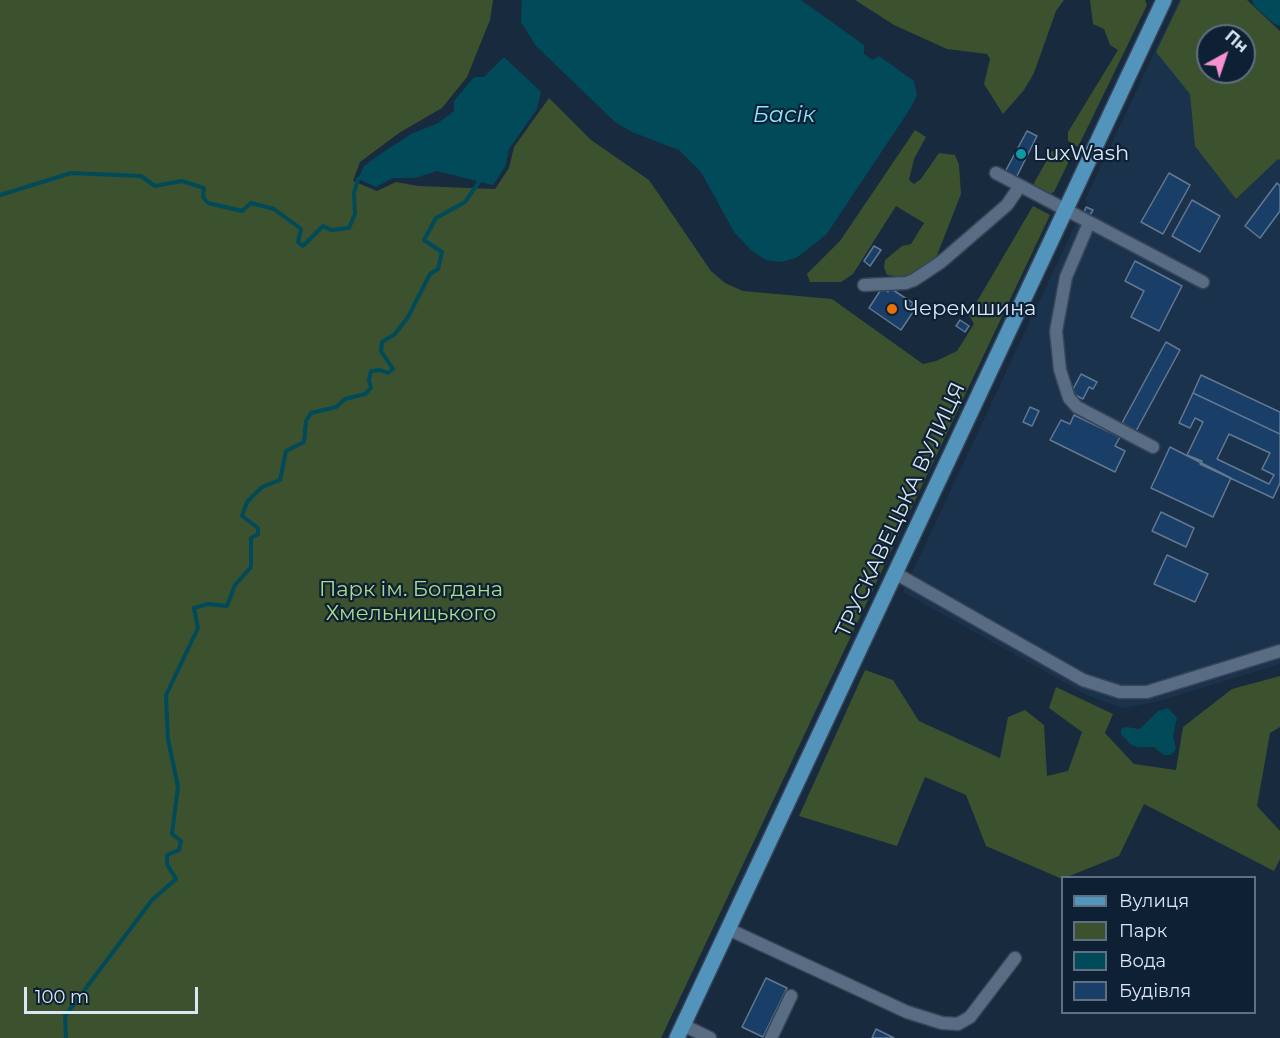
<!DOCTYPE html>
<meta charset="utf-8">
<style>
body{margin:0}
#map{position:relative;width:1280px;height:1038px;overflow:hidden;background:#182a3e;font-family:Montserrat,sans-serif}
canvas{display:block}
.legend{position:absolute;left:1061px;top:876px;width:195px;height:138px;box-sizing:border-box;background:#0e2034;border:2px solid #606f81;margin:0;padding:8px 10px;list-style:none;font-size:18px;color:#dbe6f4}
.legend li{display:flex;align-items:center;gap:12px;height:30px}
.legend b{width:30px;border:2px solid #606f81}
.north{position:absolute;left:1196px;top:24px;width:60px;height:60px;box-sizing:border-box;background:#0e2034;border:2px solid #606f81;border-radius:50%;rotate:40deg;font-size:16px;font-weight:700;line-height:24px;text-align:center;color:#dbe6f4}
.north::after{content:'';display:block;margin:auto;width:21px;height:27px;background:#f591d2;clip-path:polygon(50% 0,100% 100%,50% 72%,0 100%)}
.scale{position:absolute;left:24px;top:987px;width:174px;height:27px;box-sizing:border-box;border:3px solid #dbe6f4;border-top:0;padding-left:8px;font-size:18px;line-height:21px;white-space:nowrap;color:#dbe6f4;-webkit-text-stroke:4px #0e2034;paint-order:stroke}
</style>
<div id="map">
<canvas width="1280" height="1038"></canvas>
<ul class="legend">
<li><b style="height:8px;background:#5394bd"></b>Вулиця</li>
<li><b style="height:16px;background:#3c512e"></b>Парк</li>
<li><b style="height:16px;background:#004a59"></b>Вода</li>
<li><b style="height:16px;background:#193f69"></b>Будівля</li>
</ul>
<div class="north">Пн</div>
<div class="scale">100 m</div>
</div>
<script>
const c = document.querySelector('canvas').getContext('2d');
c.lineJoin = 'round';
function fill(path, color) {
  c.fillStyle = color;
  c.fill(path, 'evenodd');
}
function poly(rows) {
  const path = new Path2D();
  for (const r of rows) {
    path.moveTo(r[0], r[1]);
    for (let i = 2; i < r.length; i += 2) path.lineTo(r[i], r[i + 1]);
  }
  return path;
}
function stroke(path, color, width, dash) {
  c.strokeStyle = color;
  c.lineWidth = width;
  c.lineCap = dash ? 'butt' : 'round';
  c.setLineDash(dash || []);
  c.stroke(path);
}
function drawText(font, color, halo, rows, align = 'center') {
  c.font = font + ' Montserrat,sans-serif';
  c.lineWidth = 4.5;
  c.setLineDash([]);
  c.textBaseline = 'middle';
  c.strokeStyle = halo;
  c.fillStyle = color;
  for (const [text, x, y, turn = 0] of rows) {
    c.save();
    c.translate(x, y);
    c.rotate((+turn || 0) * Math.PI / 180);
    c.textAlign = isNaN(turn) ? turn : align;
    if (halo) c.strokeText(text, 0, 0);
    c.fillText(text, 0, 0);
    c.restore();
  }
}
fill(poly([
 [1179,0,1225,0,1280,40,1280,664,1156,702,1122,708,1087,695,903,592,1074,227,1087,205,1086,198],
 [1208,36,1244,36,1244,72,1208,72]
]), '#1b324c');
fill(poly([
 [0,0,493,0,490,20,467,77,442,108,399,133,360,162,353,181,377,191,396,182,418,186,495,189,509,168,514,147,549,98,591,140,649,180,711,271,725,283,743,291,832,299,923,364,936,361,957,351,974,324,969,315,1033,206,1050,215,661,1038,0,1038],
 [855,0,1064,0,1056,11,1034,73,1024,90,1003,114,984,84,990,59,987,54,947,49,894,25],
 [1090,0,1145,0,1147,5,1078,147,1068,141,1068,132,1118,50,1110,45,1104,29,1093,24],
 [1181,0,1247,0,1280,31,1280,160,1278,159,1236,199,1195,146,1190,94,1156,52],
 [1208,36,1244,36,1244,72,1208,72],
 [915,130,926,137,914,159,909,180,914,184,921,179,939,153,955,155,959,165,961,194,934,263,912,278,887,275,884,268,885,260,902,246,911,244,924,223,896,206,853,274,841,282,810,282,807,274,840,241],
 [1052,151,1065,153,1069,161,1054,192,1047,195,1035,189,1034,183],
 [865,670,893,680,919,721,1000,758,1008,717,1025,710,1044,725,1047,776,1068,771,1082,732,1049,708,1056,687,1113,714,1105,733,1134,764,1176,770,1183,727,1232,689,1280,676,1280,727,1270,733,1257,806,1280,831,1280,859,1274,871,1144,804,1119,856,1062,879,986,846,966,795,925,777,897,846,799,816]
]), '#3c512e');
fill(poly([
 [522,0,801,0,864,45,864,54,873,60,879,56,914,81,917,95,910,109,826,235,796,258,781,262,766,260,752,251,734,232,701,172,679,150,632,132,615,122,536,46,521,22],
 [504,57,541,92,537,109,509,149,505,167,493,185,437,171,415,178,393,178,376,187,358,179,364,166,379,155,411,134,438,123,454,111,454,101,474,77,484,77],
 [1168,708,1177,718,1173,736,1176,749,1171,755,1164,755,1154,747,1137,747,1130,744,1121,734,1121,729,1126,727,1140,729,1158,711]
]), '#004a59');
stroke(poly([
 [0,195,71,173,141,176,155,186,182,181,204,188,203,197,208,203,242,211,251,203,274,209,301,229,298,242,303,246,323,226,331,230,349,228,355,214,354,193,358,179,361,178],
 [66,1038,65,1016,152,900,176,879,167,864,167,855,179,850,181,841,172,834,178,787,168,739,166,695,198,628,194,608,208,604,227,606,235,585,251,567,251,538,258,534,258,528,242,516,247,502,262,487,280,480,286,451,304,442,306,421,311,413,336,407,345,399,365,394,371,388,369,380,371,371,380,370,388,373,393,369,381,351,382,342,395,334,408,317,430,274,438,269,442,252,424,240,436,218,465,202,481,179]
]), '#004a59', 4);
stroke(poly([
 [1263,0,1280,15]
]), '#004a59', 21);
const building = poly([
 [1027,131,1037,136,1016,178,1005,172,1027,131],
 [1169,173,1190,185,1163,234,1141,222,1169,173],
 [1277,183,1280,186,1280,211,1260,238,1245,226,1277,183],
 [1192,200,1220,216,1200,252,1172,236,1192,200],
 [1086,207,1093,210,1090,215,1084,212,1086,207],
 [874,246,881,250,870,266,864,261,874,246],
 [1135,261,1182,286,1159,331,1131,317,1144,291,1125,281,1135,261],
 [882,288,888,292,890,288,913,303,911,307,915,309,901,330,869,308,882,288],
 [960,320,969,326,965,332,956,326,960,320],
 [1166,342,1180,350,1136,431,1122,423,1166,342],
 [1081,374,1097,382,1093,389,1089,387,1083,399,1071,393,1081,374],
 [1201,375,1280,412,1280,434,1193,393,1201,375],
 [1193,393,1280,434,1280,483,1273,498,1200,464,1202,461,1187,455,1203,422,1195,418,1190,428,1179,423,1193,393],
 [1229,434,1270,453,1262,469,1274,475,1269,484,1217,459,1229,434],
 [1030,407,1039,411,1032,426,1023,422,1030,407],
 [1074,415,1120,437,1115,446,1125,451,1115,472,1050,440,1061,420,1070,424,1074,415],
 [1170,447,1231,478,1213,517,1151,488,1170,447],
 [1161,512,1194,528,1186,547,1152,531,1161,512],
 [1167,555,1208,574,1195,602,1154,584,1167,555],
 [766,978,787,988,763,1037,742,1027,766,978],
 [876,1029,894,1038,872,1038,876,1029]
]);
fill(building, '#193f69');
stroke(building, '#637891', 1.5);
const minor = poly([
 [996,173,1203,282],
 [1089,223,1066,277,1056,331,1060,370,1069,398,1077,407,1153,447],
 [864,285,906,283,914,280,941,262,1007,205,1020,186],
 [895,573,1083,680,1120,692,1147,692,1280,651],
 [728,929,907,1012,942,1023,958,1024,970,1017,1015,958],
 [683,1025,710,1038],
 [771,1038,791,996]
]);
const major = poly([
 [677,1038,1164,0]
]);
stroke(minor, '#374557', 15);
stroke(major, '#374557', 18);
stroke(minor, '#586c84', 12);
stroke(major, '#5394bd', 15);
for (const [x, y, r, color] of [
 [1021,154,6,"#0f9aa8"],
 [892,309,6,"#e8710a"]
]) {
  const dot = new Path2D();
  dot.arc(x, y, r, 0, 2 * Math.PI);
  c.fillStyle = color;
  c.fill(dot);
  stroke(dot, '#0e2034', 2);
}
drawText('21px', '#dbe6f4', '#0e2034', [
 ["LuxWash",1033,154],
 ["Черемшина",904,309]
], 'left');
drawText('21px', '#dbe6f4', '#0e2034', [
 ["ТРУСКАВЕЦЬКА ВУЛИЦЯ",901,510,-65]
]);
drawText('21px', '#acdb8c', '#0e2034', [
 ["Парк ім. Богдана",411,590],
 ["Хмельницького",411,614]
]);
drawText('italic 22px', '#8ae4fc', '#0e2034', [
 ["Басік",784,116]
]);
</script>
